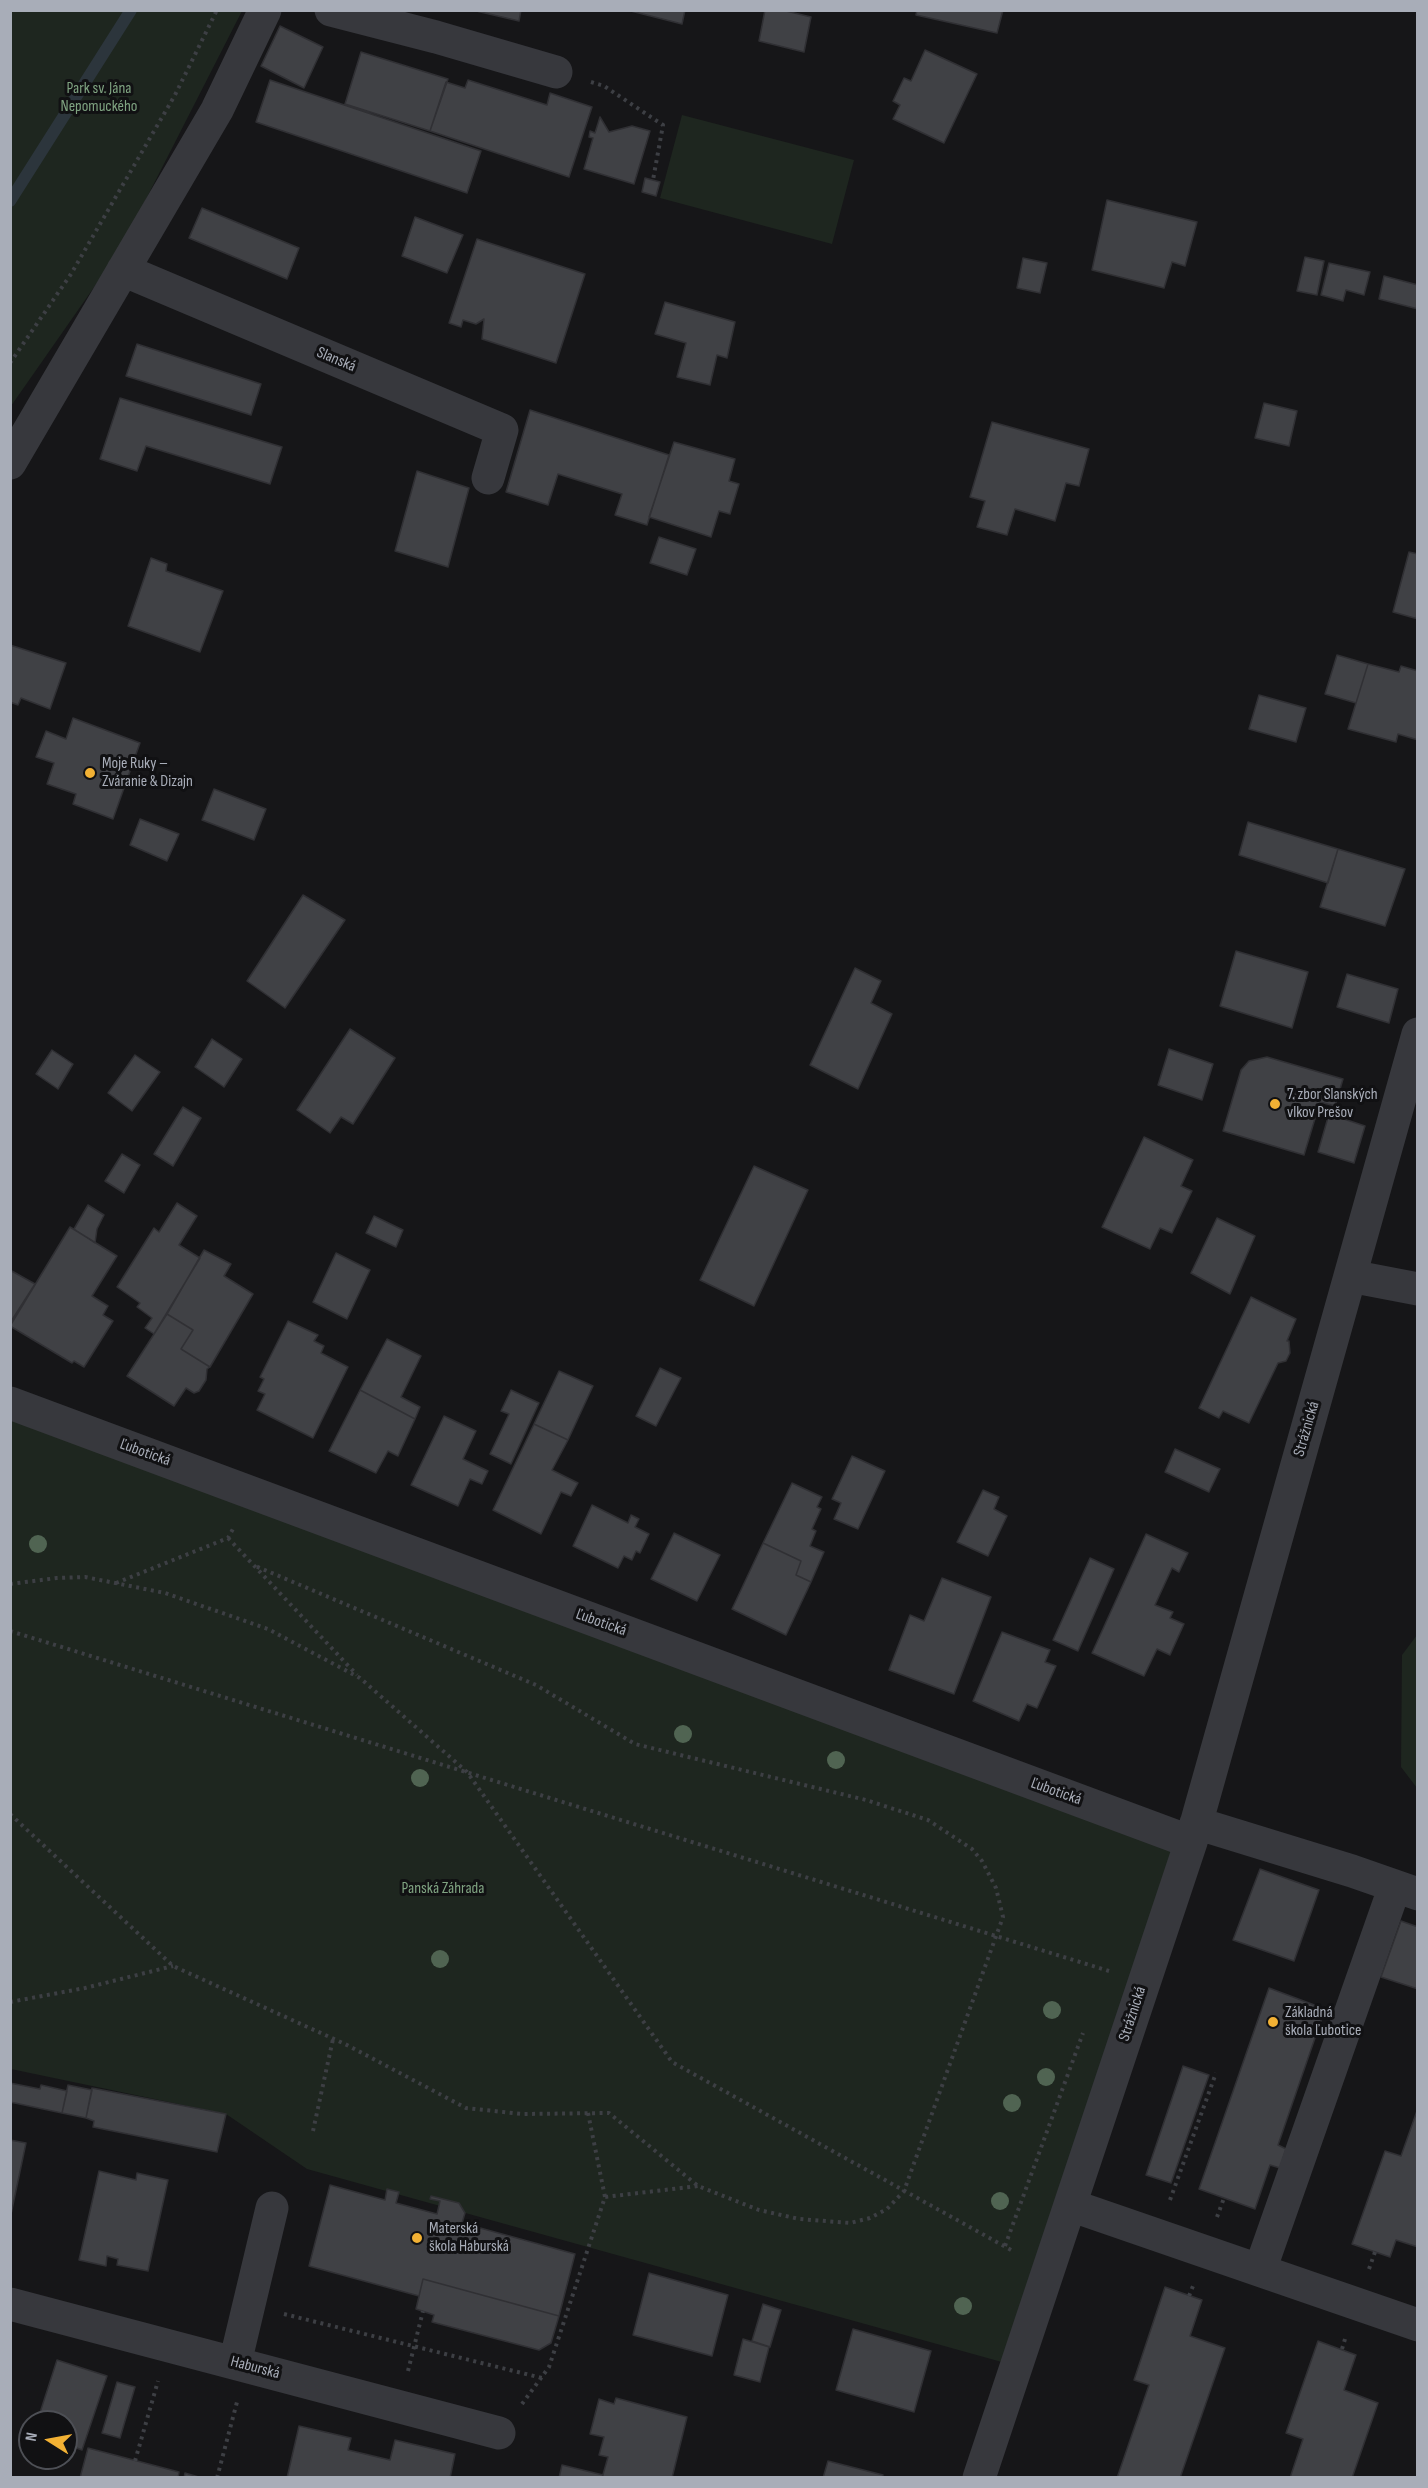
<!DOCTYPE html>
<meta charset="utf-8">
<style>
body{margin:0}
#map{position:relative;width:1428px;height:2488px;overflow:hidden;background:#161618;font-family:"Sofia Sans Condensed",sans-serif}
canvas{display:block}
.frame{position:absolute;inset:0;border:12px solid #a8adb8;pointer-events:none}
.north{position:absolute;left:18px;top:2410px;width:60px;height:60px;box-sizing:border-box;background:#111113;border:2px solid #4d4f55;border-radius:50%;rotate:281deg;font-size:16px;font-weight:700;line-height:24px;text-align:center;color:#a8adb8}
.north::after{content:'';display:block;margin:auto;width:21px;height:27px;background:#f2b134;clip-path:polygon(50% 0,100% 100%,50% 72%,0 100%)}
</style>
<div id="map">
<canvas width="1428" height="2488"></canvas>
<div class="frame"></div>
<div class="north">N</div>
</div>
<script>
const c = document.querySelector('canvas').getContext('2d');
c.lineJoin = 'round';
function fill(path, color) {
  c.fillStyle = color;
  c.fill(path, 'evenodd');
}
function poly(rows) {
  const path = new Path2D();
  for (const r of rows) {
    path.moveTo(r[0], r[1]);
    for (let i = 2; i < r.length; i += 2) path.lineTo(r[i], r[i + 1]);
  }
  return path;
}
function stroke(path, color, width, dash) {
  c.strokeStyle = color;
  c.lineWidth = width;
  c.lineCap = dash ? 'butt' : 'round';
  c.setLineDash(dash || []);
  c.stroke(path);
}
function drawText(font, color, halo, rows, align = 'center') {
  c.font = font + ' "Sofia Sans Condensed",sans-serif';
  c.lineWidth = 6;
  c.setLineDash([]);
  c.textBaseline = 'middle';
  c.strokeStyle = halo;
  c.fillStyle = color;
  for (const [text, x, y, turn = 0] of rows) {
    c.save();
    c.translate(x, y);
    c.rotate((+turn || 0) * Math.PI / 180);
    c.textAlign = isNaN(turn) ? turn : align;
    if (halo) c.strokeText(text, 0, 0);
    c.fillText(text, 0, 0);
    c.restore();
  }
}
fill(poly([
 [11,11,242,11,120,250,11,406],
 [682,115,854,160,832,244,660,198],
 [10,1397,1190,1844,1009,2364,307,2169,226,2114,11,2069],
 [1417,1635,1417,1788,1401,1767,1402,1655]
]), '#1e261f');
stroke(poly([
 [10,201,131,10]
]), '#2c353c', 12);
const building = poly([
 [472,10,521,10,519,21,472,10],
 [627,10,685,10,682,24,627,10],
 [765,10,782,10,811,17,804,52,759,41,765,10],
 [917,10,1003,10,997,33,916,15,917,10],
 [280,26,323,47,304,88,261,66,280,26],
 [925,50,977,74,944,143,893,119,900,105,893,101,904,78,911,81,925,50],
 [361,52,448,79,430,131,345,104,361,52],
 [270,80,481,151,467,193,256,122,270,80],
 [468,80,547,105,550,93,592,107,569,177,430,131,446,82,465,88,468,80],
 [600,117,609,132,632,126,650,131,634,184,584,169,593,138,589,137,590,131,595,133,600,117],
 [645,178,660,182,656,196,642,192,645,178],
 [1107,200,1197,222,1185,266,1172,262,1164,288,1092,270,1107,200],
 [202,208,299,248,287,279,189,238,202,208],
 [415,217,463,235,447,273,402,256,415,217],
 [477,239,585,274,556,363,482,339,484,319,476,324,463,320,461,327,449,323,477,239],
 [1305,257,1324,261,1317,295,1297,291,1305,257],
 [1023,258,1047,263,1040,293,1017,288,1023,258],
 [1329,263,1370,272,1364,295,1346,290,1343,301,1321,295,1329,263],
 [1384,276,1418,285,1418,309,1379,299,1384,276],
 [665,302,735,322,727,358,717,355,710,385,677,377,686,343,655,334,665,302],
 [137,344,261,384,251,415,126,376,137,344],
 [120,398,282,447,270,484,146,446,137,471,100,459,120,398],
 [1264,403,1297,411,1289,446,1255,438,1264,403],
 [530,410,669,455,647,525,615,515,622,494,558,474,548,505,506,492,530,410],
 [992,422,1089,449,1079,486,1066,483,1055,521,1015,509,1007,535,977,527,985,501,970,497,992,422],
 [674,442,735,459,729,481,739,484,730,514,719,511,711,537,649,517,674,442],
 [417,471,469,488,448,567,395,551,417,471],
 [659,537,696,549,687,575,650,563,659,537],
 [1409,552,1418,554,1418,619,1393,612,1409,552],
 [151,558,167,564,166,571,223,591,200,652,128,626,151,558],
 [10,645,66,663,50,709,21,698,18,705,10,702,10,645],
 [1337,655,1368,664,1356,703,1325,694,1337,655],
 [1368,664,1399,672,1401,666,1418,671,1418,740,1398,734,1396,742,1348,729,1368,664],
 [1259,695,1306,708,1296,742,1249,729,1259,695],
 [73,718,140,743,113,819,73,804,76,794,47,784,54,763,36,757,46,731,66,739,73,718],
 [214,789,266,809,254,840,202,820,214,789],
 [140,819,179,834,167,861,130,845,140,819],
 [1248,822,1338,849,1328,883,1239,855,1248,822],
 [1338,849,1405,869,1385,926,1320,907,1338,849],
 [303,895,345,920,285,1008,247,981,303,895],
 [1236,951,1308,972,1292,1028,1220,1006,1236,951],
 [855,968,881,981,871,1003,892,1014,858,1089,810,1065,855,968],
 [1347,974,1398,989,1389,1023,1337,1007,1347,974],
 [350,1029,395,1058,353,1124,341,1117,330,1133,297,1110,350,1029],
 [212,1039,242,1059,224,1087,195,1067,212,1039],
 [1169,1049,1213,1064,1202,1100,1158,1085,1169,1049],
 [52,1050,73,1064,58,1089,36,1074,52,1050],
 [135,1055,160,1072,132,1111,108,1093,135,1055],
 [1267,1057,1343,1079,1335,1106,1320,1102,1304,1155,1223,1131,1241,1070,1249,1061,1267,1057],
 [183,1107,201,1118,173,1166,154,1154,183,1107],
 [1329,1114,1365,1126,1354,1163,1318,1152,1329,1114],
 [1144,1137,1193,1160,1181,1186,1192,1191,1172,1233,1160,1228,1150,1249,1102,1227,1144,1137],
 [122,1154,140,1165,124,1193,105,1181,122,1154],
 [754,1166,808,1190,754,1306,700,1280,754,1166],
 [177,1203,197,1216,179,1245,200,1258,154,1334,145,1328,152,1318,137,1307,140,1303,117,1287,154,1228,159,1232,177,1203],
 [88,1205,104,1215,97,1229,95,1243,74,1229,88,1205],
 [374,1216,403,1230,396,1247,366,1233,374,1216],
 [1217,1218,1255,1236,1230,1294,1191,1273,1217,1218],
 [70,1227,117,1256,92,1296,108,1306,103,1315,113,1321,84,1367,74,1361,72,1363,10,1326,70,1227],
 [204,1250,231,1264,224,1276,253,1294,210,1367,181,1349,193,1330,167,1314,204,1250],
 [336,1253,370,1270,347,1319,313,1302,336,1253],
 [10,1270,35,1284,10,1323,10,1270],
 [1251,1297,1296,1319,1287,1341,1289,1341,1290,1353,1286,1361,1278,1363,1249,1423,1223,1411,1219,1418,1199,1408,1251,1297],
 [167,1314,193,1330,181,1349,210,1367,207,1369,206,1380,199,1391,194,1393,186,1388,174,1406,127,1376,167,1314],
 [288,1321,318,1335,314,1341,324,1346,321,1353,348,1367,313,1438,257,1410,265,1394,258,1391,264,1379,260,1377,288,1321],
 [387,1339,421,1356,401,1397,420,1407,415,1419,360,1390,387,1339],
 [660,1368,681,1378,656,1426,636,1416,660,1368],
 [559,1371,593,1386,568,1440,534,1424,559,1371],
 [360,1390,415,1419,398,1456,388,1451,376,1473,329,1451,360,1390],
 [511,1390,539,1403,511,1464,490,1454,509,1414,501,1411,511,1390],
 [444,1416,476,1431,463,1459,488,1471,482,1484,470,1479,458,1506,411,1485,444,1416],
 [534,1424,568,1440,552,1470,578,1483,571,1496,561,1492,541,1534,493,1510,534,1424],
 [1175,1449,1220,1469,1209,1492,1165,1472,1175,1449],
 [852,1456,885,1471,858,1529,834,1519,841,1503,832,1499,852,1456],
 [792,1483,822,1497,817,1507,821,1509,812,1529,816,1531,810,1546,824,1552,811,1582,796,1575,801,1561,763,1543,792,1483],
 [983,1490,999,1497,994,1509,1007,1516,988,1556,957,1542,983,1490],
 [592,1505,628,1523,631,1515,639,1519,635,1527,649,1534,640,1553,636,1551,632,1560,624,1556,618,1568,573,1546,592,1505],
 [674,1533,720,1555,697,1601,651,1579,674,1533],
 [1146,1534,1188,1553,1179,1572,1172,1568,1155,1605,1173,1612,1170,1618,1184,1624,1170,1655,1157,1649,1144,1676,1092,1653,1146,1534],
 [763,1543,801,1561,796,1575,811,1582,786,1635,732,1609,763,1543],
 [1090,1558,1114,1569,1078,1651,1053,1640,1090,1558],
 [942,1578,991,1597,954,1694,889,1670,910,1615,924,1621,942,1578],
 [1002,1632,1050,1650,1045,1662,1056,1666,1037,1708,1027,1704,1019,1721,973,1701,1002,1632],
 [1260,1869,1319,1890,1294,1961,1233,1940,1260,1869],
 [1401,1921,1418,1927,1418,1989,1381,1977,1401,1921],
 [1269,1988,1325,2009,1278,2145,1286,2149,1280,2168,1270,2165,1255,2209,1199,2189,1269,1988],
 [1183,2066,1209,2075,1171,2183,1146,2175,1183,2066],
 [10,2083,40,2089,41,2085,67,2091,62,2113,10,2102,10,2083],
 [68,2085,92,2090,86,2118,62,2113,68,2085],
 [92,2088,226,2114,217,2152,93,2127,94,2121,86,2118,92,2088],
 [1418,2108,1418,2247,1396,2240,1390,2257,1352,2244,1385,2151,1401,2156,1418,2108],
 [10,2140,26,2143,10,2219,10,2140],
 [99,2171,136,2180,137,2173,168,2180,148,2271,117,2265,118,2259,107,2256,106,2266,79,2260,99,2171],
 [330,2185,385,2200,387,2189,399,2192,396,2203,437,2214,440,2201,430,2199,431,2196,459,2203,465,2213,462,2223,575,2254,559,2316,423,2279,419,2296,309,2266,330,2185],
 [649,2273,728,2295,712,2356,633,2335,649,2273],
 [423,2279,559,2316,551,2343,539,2350,432,2322,434,2315,416,2309,423,2279],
 [1165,2287,1202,2300,1190,2336,1225,2348,1180,2478,1117,2478,1149,2385,1134,2380,1165,2287],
 [763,2304,781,2310,770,2347,752,2341,763,2304],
 [853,2329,931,2351,914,2412,836,2390,853,2329],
 [743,2339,769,2347,760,2382,734,2375,743,2339],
 [1318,2341,1356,2355,1344,2390,1378,2403,1352,2478,1290,2478,1303,2439,1286,2433,1318,2341],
 [57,2360,107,2376,82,2450,66,2444,66,2422,37,2422,57,2360],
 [117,2382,135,2387,120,2438,102,2433,117,2382],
 [616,2398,687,2417,672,2478,602,2478,608,2457,599,2455,604,2437,590,2434,599,2399,614,2404,616,2398],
 [299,2426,351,2438,348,2450,390,2460,395,2440,455,2454,450,2478,287,2478,299,2426],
 [88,2448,179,2472,178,2478,80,2478,88,2448],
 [828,2461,883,2475,882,2478,823,2478,828,2461],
 [562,2465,603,2475,602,2478,559,2478,562,2465],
 [185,2473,202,2478,184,2478,185,2473]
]);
fill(building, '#404145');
stroke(building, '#303034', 1.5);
stroke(poly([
 [591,82,604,86,663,125,653,180],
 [10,363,71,274,175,95,217,10],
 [228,1538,357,1675],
 [116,1583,228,1538,234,1527],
 [10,1584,57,1578,85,1577,165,1593,268,1629,360,1678,467,1772,672,2062,1013,2251],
 [10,1631,1109,1971],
 [10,1814,173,1966,345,2044,466,2108,522,2114,609,2113,698,2186,759,2210,799,2219,850,2223,870,2218,887,2209,904,2191,1003,1917,996,1888,982,1861,972,1849,928,1820,866,1800,635,1744,536,1685,253,1565],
 [10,2002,85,1988,173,1966],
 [588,2113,605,2197],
 [313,2131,333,2039],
 [1170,2200,1216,2073],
 [1217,2217,1224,2198],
 [1005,2246,1083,2033],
 [1369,2269,1375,2252],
 [1189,2296,1193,2286],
 [284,2314,542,2378],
 [1342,2349,1345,2339],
 [408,2371,423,2311],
 [522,2404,549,2367,605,2197,698,2186],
 [135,2461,158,2381],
 [217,2478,237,2402]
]), '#3d3f44', 4, [3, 4.5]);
stroke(poly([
 [331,10,436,37,556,72],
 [123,270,502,430,488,478],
 [10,463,217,110,265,10],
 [1350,1276,1418,1289],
 [10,1403,1191,1842],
 [1196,1823,1352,1871,1418,1894],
 [1070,2205,1418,2325],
 [1260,2270,1395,1886],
 [10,2304,499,2433],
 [235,2363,272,2208],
 [979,2478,1191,1842,1418,1034]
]), '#37383d', 33);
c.fillStyle = '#506452';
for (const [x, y] of [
 [38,1544],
 [683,1734],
 [836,1760],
 [420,1778],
 [440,1959],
 [1052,2010],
 [1046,2077],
 [1012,2103],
 [1000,2201],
 [963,2306]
]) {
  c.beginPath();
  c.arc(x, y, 9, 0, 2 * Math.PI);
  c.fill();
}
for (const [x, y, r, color] of [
 [90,773,6,"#f2b134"],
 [1275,1104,6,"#f2b134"],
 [1273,2022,6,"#f2b134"],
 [417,2238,6,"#f2b134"]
]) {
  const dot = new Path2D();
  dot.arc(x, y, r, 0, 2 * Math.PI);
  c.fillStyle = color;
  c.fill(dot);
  stroke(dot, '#111113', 2);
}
drawText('16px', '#7fa381', '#111113', [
 ["Park sv. Jána",99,89],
 ["Nepomuckého",99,107],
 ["Panská Záhrada",443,1889]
]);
drawText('16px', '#a8adb8', '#111113', [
 ["Slanská",336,360,23],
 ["Strážnická",1307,1429,-74],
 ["Ľubotická",145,1453,20],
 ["Ľubotická",601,1623,20],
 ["Ľubotická",1056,1792,20],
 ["Strážnická",1133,2014,-72],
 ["Haburská",255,2368,15]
]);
drawText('16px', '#a8adb8', '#111113', [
 ["Moje Ruky –",102,764],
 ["Zváranie & Dizajn",102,782],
 ["7. zbor Slanských",1287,1095],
 ["vlkov Prešov",1287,1113],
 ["Základná",1285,2013],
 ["škola Ľubotice",1285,2031],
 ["Materská",429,2229],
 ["škola Haburská",429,2247]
], 'left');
</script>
